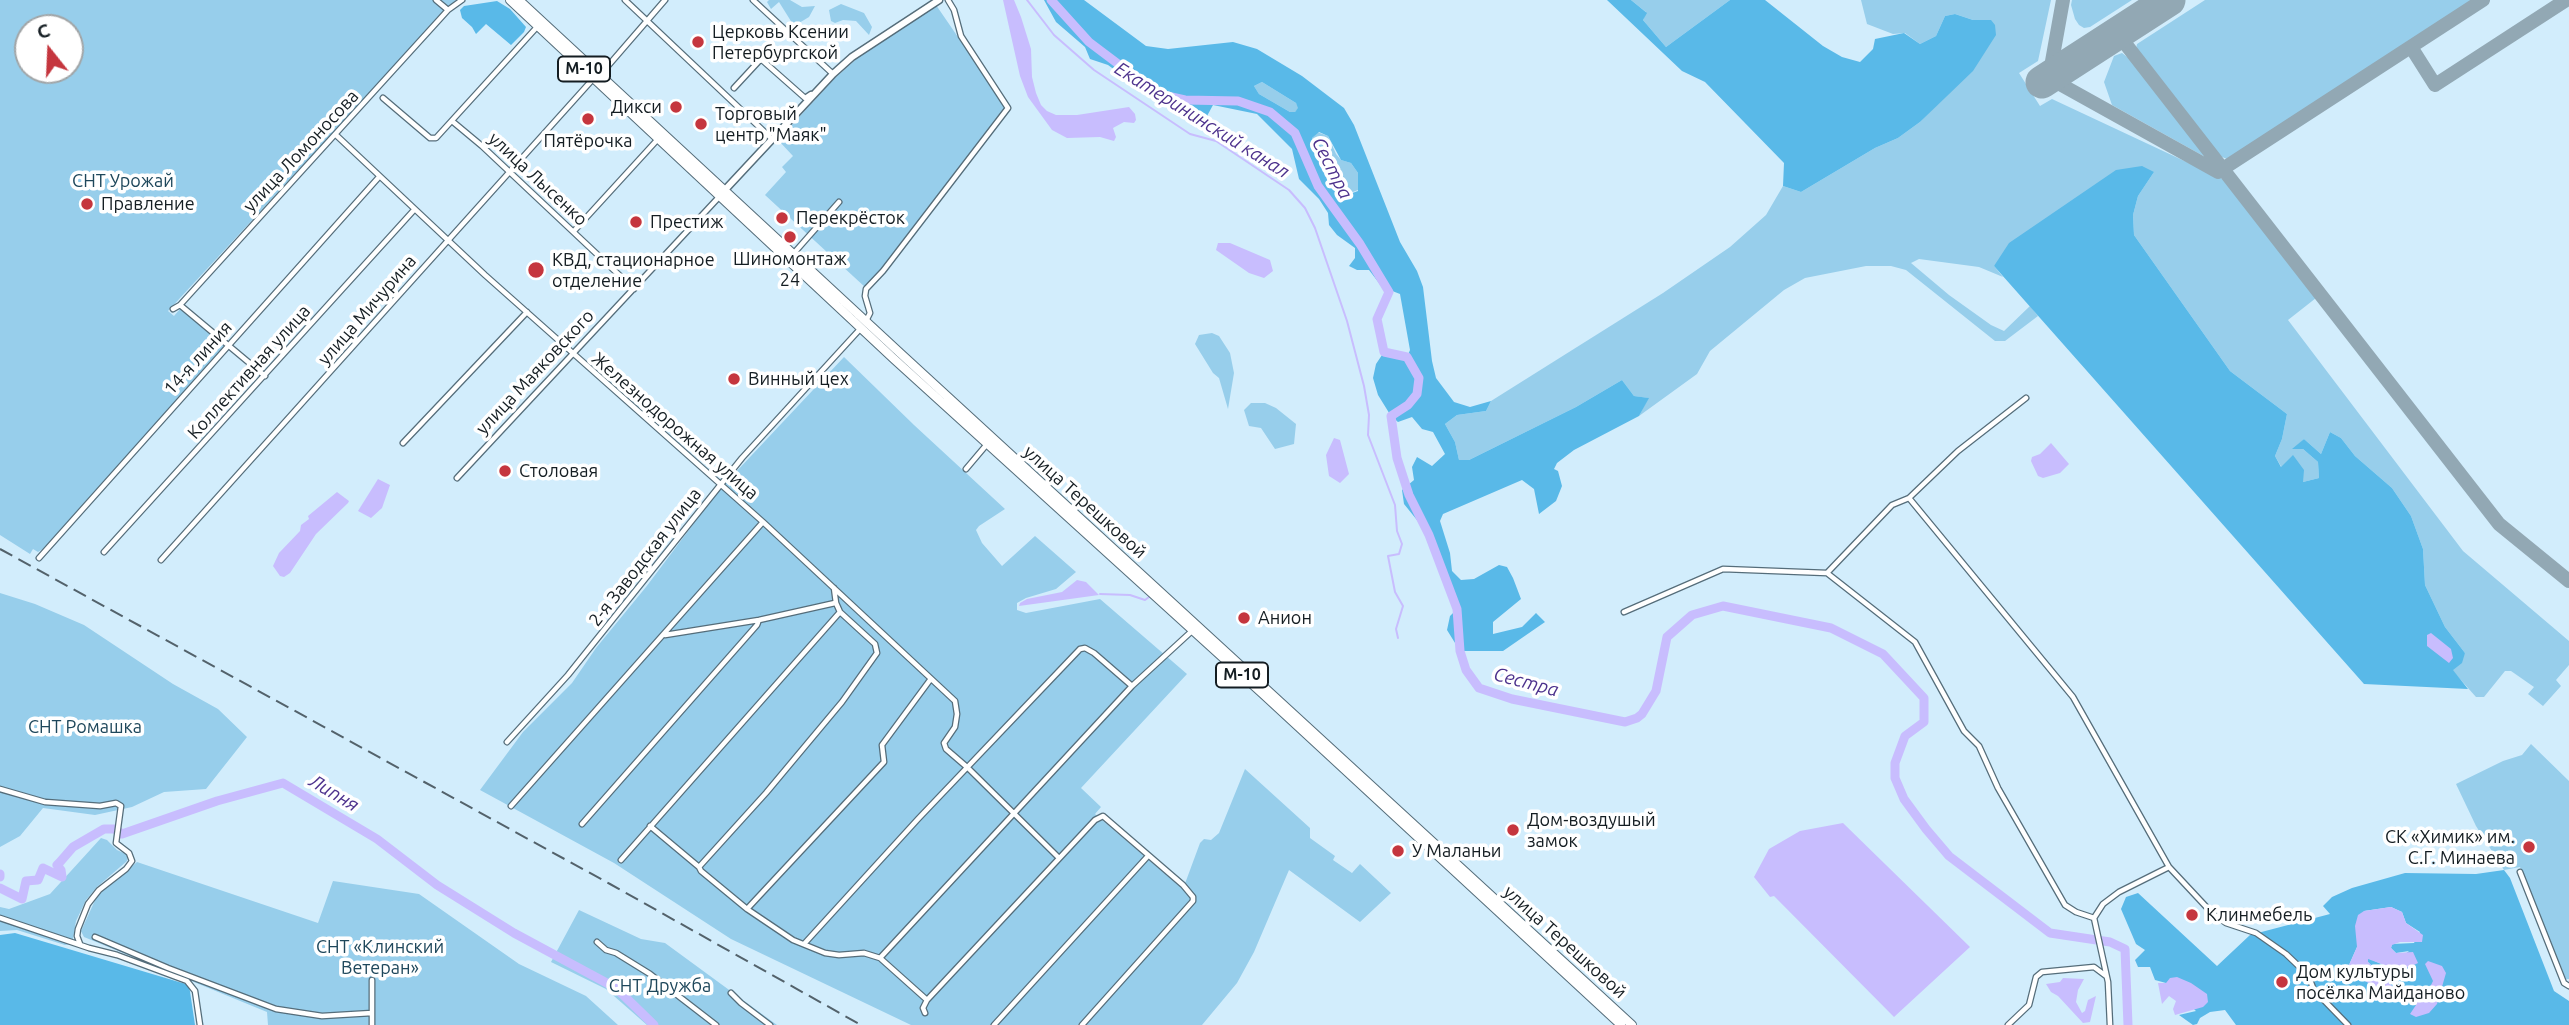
<!DOCTYPE html>
<meta charset="utf-8">
<style>
body{margin:0}
#map{position:relative;width:2569px;height:1025px;overflow:hidden;background:#d2edfc;font-family:Ubuntu,sans-serif}
canvas{display:block}
.north{position:absolute;left:14px;top:14px;width:70px;height:70px;box-sizing:border-box;background:#fff;border:2px solid #a1a5a7;border-radius:50%;rotate:342deg;font-size:19px;font-weight:700;line-height:28px;text-align:center;color:#141d22}
.north::after{content:'';display:block;margin:auto;width:24px;height:32px;background:#c5363e;clip-path:polygon(50% 0,100% 100%,50% 72%,0 100%)}
</style>
<div id="map">
<canvas width="2569" height="1025"></canvas>
<div class="north">С</div>
</div>
<script>
const c = document.querySelector('canvas').getContext('2d');
c.lineJoin = 'round';
function fill(path, color) {
  c.fillStyle = color;
  c.fill(path, 'evenodd');
}
function poly(rows) {
  const path = new Path2D();
  for (const r of rows) {
    path.moveTo(r[0], r[1]);
    for (let i = 2; i < r.length; i += 2) path.lineTo(r[i], r[i + 1]);
  }
  return path;
}
function stroke(path, color, width, dash) {
  c.strokeStyle = color;
  c.lineWidth = width;
  c.lineCap = dash ? 'butt' : 'round';
  c.setLineDash(dash || []);
  c.stroke(path);
}
function drawText(font, color, halo, rows, align = 'center') {
  c.font = font + ' Ubuntu,sans-serif';
  c.lineWidth = 7;
  c.setLineDash([]);
  c.textBaseline = 'middle';
  c.strokeStyle = halo;
  c.fillStyle = color;
  for (const [text, x, y, turn = 0] of rows) {
    c.save();
    c.translate(x, y);
    c.rotate((+turn || 0) * Math.PI / 180);
    c.textAlign = isNaN(turn) ? turn : align;
    if (halo) c.strokeText(text, 0, 0);
    c.fillText(text, 0, 0);
    c.restore();
  }
}
fill(poly([
 [0,0,456,0,168,311,174,316,180,309,225,346,43,549,38,552,33,549,30,554,0,535],
 [28,28,70,28,70,70,28,70],
 [769,0,790,0,802,7,815,6,809,17,794,26,779,2,771,9,767,2],
 [1631,0,1730,0,1666,47,1643,20,1646,12],
 [1861,0,2051,0,2038,61,2019,73,2040,106,2052,99,2225,180,2316,298,2288,320,2463,551,2569,641,2569,665,2556,680,2561,686,2543,706,2528,694,2534,687,2511,671,2505,671,2484,697,2476,697,2452,670,2465,653,2445,627,2425,585,2423,549,2411,516,2392,488,2355,456,2341,438,2330,432,2321,454,2304,439,2294,449,2303,449,2318,462,2319,478,2303,482,2282,468,2275,456,2282,439,2287,414,2230,371,2134,235,2133,215,2138,196,2154,172,1994,266,2003,277,1979,267,1919,259,1911,263,1949,295,1991,325,2004,331,2030,306,2038,316,2005,341,1995,341,1906,270,1891,266,1866,266,1805,278,1784,290,1710,351,1697,374,1639,416,1648,398,1634,396,1622,380,1576,407,1469,460,1459,460,1455,442,1445,424,1457,415,1486,411,1491,401,1663,293,1730,247,1766,215,1783,186,1801,192,1875,148,1898,138,1920,122,1943,98,1991,20,1973,20,1955,14,1945,16,1936,36,1920,44,1905,33,1893,34,1867,24],
 [2072,0,2132,0,2090,27,2084,28,2079,25,2075,19,2071,5],
 [2205,0,2472,0,2227,159,2217,155,2136,49,2137,44],
 [841,4,864,13,872,27,869,35,856,21,843,20,835,23,831,21,829,10],
 [936,5,1006,107,948,185,866,288,765,195,786,172,782,167,793,156,778,140,833,80,863,53],
 [2122,53,2131,60,2207,158,2112,105,2104,82,2114,56],
 [1262,82,1296,103,1299,108,1295,112,1290,112,1259,94,1254,86],
 [1317,132,1328,136,1336,154,1341,160,1351,163,1358,173,1358,190,1340,197,1330,186,1321,164,1322,153,1312,138],
 [1212,333,1219,336,1230,353,1234,373,1228,409,1219,378,1213,373,1195,344,1199,335],
 [844,357,914,425,1005,509,979,526,976,530,982,543,1002,566,1035,536,1076,572,1056,589,1026,598,1017,603,1017,610,1026,613,1100,599,1187,674,1081,788,1101,807,1095,814,1183,889,1200,843,1204,839,1211,840,1219,833,1245,769,1310,828,1310,838,1335,856,1333,860,1352,873,1360,864,1391,893,1360,922,1289,870,1254,952,1237,983,1202,1025,911,1025,731,939,614,863,480,790,523,732,572,683,596,648,646,587,719,490],
 [1251,403,1265,403,1276,408,1296,424,1294,444,1275,449,1261,428,1249,426,1244,410],
 [0,593,35,604,84,625,173,684,218,709,247,737,206,789,164,792,132,807,95,815,43,808,20,836,0,847],
 [2531,744,2569,781,2569,979,2566,979,2520,867,2504,870,2476,826,2456,784,2503,761,2522,755],
 [101,838,107,840,117,850,128,855,127,861,97,887,86,900,76,921,72,944,65,945,17,930,0,931,0,907,9,909,50,894],
 [137,862,318,923,333,881,419,894,519,964,586,996,618,1025,268,1025,267,1012,84,937,81,931,97,896],
 [579,910,641,939,665,943,777,1025,647,1025,606,989,551,962]
]), '#97ceeb');
fill(poly([
 [1044,0,1084,0,1146,46,1168,49,1233,42,1257,49,1302,76,1344,108,1354,125,1400,242,1417,271,1423,287,1432,361,1436,378,1454,402,1470,407,1491,401,1486,411,1457,415,1445,424,1455,442,1459,460,1469,460,1576,407,1622,380,1634,396,1649,398,1639,416,1574,450,1557,463,1554,469,1558,471,1562,486,1556,501,1539,514,1534,489,1522,480,1443,514,1440,521,1450,553,1452,571,1461,580,1474,579,1499,565,1507,567,1513,578,1521,599,1493,622,1493,634,1522,627,1536,613,1545,622,1503,651,1460,651,1447,630,1450,616,1457,609,1429,535,1404,504,1402,490,1414,480,1412,467,1417,457,1432,466,1445,454,1433,432,1422,429,1412,417,1398,422,1391,416,1378,395,1373,378,1376,364,1384,352,1407,357,1410,350,1400,294,1382,287,1369,270,1357,270,1349,266,1355,258,1355,248,1337,235,1329,225,1328,213,1319,199,1299,179,1292,149,1257,114,1213,105,1207,116,1156,100,1108,65,1090,59,1085,47,1056,22],
 [1262,82,1296,103,1298,108,1295,112,1290,112,1259,94,1254,86],
 [1319,132,1328,136,1341,160,1351,163,1358,173,1358,191,1341,197,1330,186,1321,165,1322,153,1312,138],
 [1607,0,1631,0,1647,13,1643,20,1666,47,1730,0,1765,0,1823,46,1842,57,1860,62,1873,49,1875,39,1904,33,1920,44,1936,36,1945,16,1955,14,1973,20,1991,20,1995,25,1996,35,1973,71,1920,122,1898,138,1875,148,1801,192,1783,186,1784,163,1705,82,1682,71],
 [497,1,510,9,526,27,524,32,511,45,486,24,476,34,472,27,462,18,460,10,464,6],
 [2142,166,2154,172,2138,196,2133,215,2134,235,2230,371,2287,414,2282,439,2275,456,2281,467,2293,455,2304,470,2303,482,2319,478,2318,462,2303,449,2292,449,2304,439,2321,454,2330,432,2341,438,2355,456,2392,488,2411,516,2423,549,2425,585,2445,627,2465,653,2462,663,2453,670,2468,689,2364,684,1994,266,2009,243,2116,170],
 [2504,870,2510,878,2554,991,2569,1001,2569,1025,2236,1025,2225,1010,2210,1012,2200,1018,2197,1024,2193,1025,2179,1015,2196,1011,2166,983,2155,980,2150,967,2138,967,2135,960,2145,950,2136,944,2121,909,2126,897,2138,893,2217,966,2250,935,2330,914,2323,906,2332,897,2352,888,2405,873,2476,874],
 [2391,907,2402,912,2406,923,2420,932,2414,943,2392,944,2391,948,2396,953,2409,951,2388,967,2368,958,2368,962,2394,988,2387,998,2375,986,2353,975,2349,965,2357,947,2364,911],
 [15,933,189,985,195,1025,0,1025,0,935]
]), '#59b9e8');
fill(poly([
 [1003,0,1014,0,1021,17,1031,49,1032,77,1036,93,1041,105,1047,111,1056,115,1077,115,1129,107,1135,114,1136,120,1134,123,1124,122,1113,128,1116,137,1114,141,1100,137,1067,138,1052,130,1028,97,1020,76],
 [1218,243,1230,243,1270,260,1273,271,1264,278,1249,273,1216,250],
 [1334,438,1340,440,1349,474,1340,483,1329,476,1326,455],
 [2051,443,2069,464,2060,473,2043,478,2038,476,2031,461,2032,457,2040,454],
 [378,479,390,485,382,508,371,518,358,511],
 [337,492,349,501,348,503,316,534,290,573,284,577,280,576,273,566,279,553,300,531,301,525,309,519,308,516],
 [1077,580,1086,582,1099,595,1019,606,1020,603,1027,599,1062,592],
 [2431,633,2451,649,2453,658,2449,663,2427,646,2427,635],
 [1843,823,1970,947,1894,1017,1774,896,1770,897,1754,877,1769,849,1800,831],
 [2391,907,2402,912,2406,923,2423,935,2422,942,2400,942,2392,945,2391,948,2396,953,2413,952,2418,963,2410,967,2395,969,2368,959,2368,962,2394,988,2391,999,2387,999,2375,986,2353,975,2349,965,2357,947,2355,926,2358,915,2364,911],
 [2428,961,2442,966,2446,973,2437,1004,2429,1013,2416,1017,2410,1014,2416,1005,2418,992,2428,991,2433,981,2425,964],
 [2177,977,2191,983,2207,994,2208,1002,2203,1007,2175,1015,2173,1009,2176,1001,2169,996,2162,1004,2158,983,2166,983,2170,978],
 [2063,978,2084,979,2078,990,2076,1002,2082,1013,2085,1011,2088,1000,2096,996,2090,1022,2083,1023,2058,996,2051,992,2046,984,2060,982]
]), '#c8bdfe');
stroke(poly([
 [1027,0,1054,35,1094,70,1190,134,1216,141,1289,190,1305,208,1315,228,1347,321,1364,386,1369,415,1368,435,1395,505,1397,531,1402,544,1399,554,1388,556,1395,592,1403,606,1396,629,1398,638],
 [1100,594,1130,595,1145,600,1149,597]
]), '#c8bdfe', 2);
stroke(poly([
 [1051,0,1089,42,1158,94,1185,100,1238,101,1270,112,1295,133,1318,186,1360,244,1389,292,1377,319,1384,352,1407,357,1419,378,1417,394,1408,405,1391,416,1397,458,1409,495,1429,535,1457,609,1460,651,1466,670,1479,688,1512,699,1625,722,1637,718,1642,714,1656,691,1667,637,1692,615,1723,606,1831,628,1883,654,1924,698,1924,722,1905,736,1895,763,1895,778,1904,799,1926,829,1949,856,2050,933,2110,942,2125,949,2128,1025],
 [0,874,0,877],
 [0,888,22,899,26,881,38,880,43,868,62,877,61,870,57,865,60,862,73,847,104,829,115,829,122,834,217,801,283,783,377,839,437,885,514,933,616,988,654,1025]
]), '#c8bdfe', 9);
stroke(poly([
 [2063,0,2049,78,2218,172,2483,0],
 [2117,33,2499,524,2569,581],
 [2411,47,2435,85,2566,0]
]), '#92a8b4', 14);
stroke(poly([
 [2042,82,2169,0]
]), '#92a8b4', 33);
const street = poly([
 [436,0,448,10],
 [625,0,772,139],
 [753,0,833,74],
 [601,74,665,0],
 [734,88,759,61,762,60,805,98,811,94],
 [383,98,430,138,436,138,537,27],
 [452,121,482,146,634,289],
 [336,135,485,275,763,522,955,701,957,714,955,727,944,743,946,749,968,768,1059,858],
 [574,231,658,139],
 [794,253,839,202],
 [180,305,265,376],
 [173,309,180,305,448,10,462,0],
 [866,321,870,313,865,296,866,289,883,271,1008,108,961,36,954,10,948,0],
 [403,443,527,312],
 [966,469,988,443],
 [457,478,719,197],
 [1909,498,1958,451,2026,398],
 [104,552,414,210],
 [39,558,379,177],
 [161,560,593,79],
 [1827,573,1915,642,1964,731,1979,746,1998,788,2065,905,2076,912,2094,918],
 [834,588,836,603,840,612,875,644,877,653,842,702,766,793,699,867,701,871,747,909,793,940,825,953,839,955,864,953,880,958,927,1000],
 [1624,612,1723,569,1827,573,1892,505,1909,498,2073,697,2169,867,2119,892,2103,904,2094,918,2108,982,2110,1025],
 [665,635,759,620,835,603],
 [507,742,568,675,742,458,861,328],
 [0,789,45,802,100,806,116,803,121,806,116,843,129,853,132,861,126,869,99,890,88,904,78,929,77,936,80,944],
 [511,806,763,522],
 [582,824,757,625,759,620],
 [650,826,699,867],
 [621,860,840,612],
 [2169,867,2212,913,2226,923,2256,933,2286,954,2308,975,2314,990,2348,1025],
 [2520,872,2564,983,2569,986],
 [747,909,884,762,882,745,930,680],
 [0,918,89,948,117,955,187,981,195,991,200,1025],
 [95,937,168,968,276,1009,322,1016,372,1013],
 [597,942,606,950,616,953,650,974,716,1025],
 [804,944,918,819,1080,649,1085,648,1094,653,1132,686],
 [880,958,1132,686,1193,630],
 [731,993,741,1003,770,1025],
 [925,1013,923,1008,927,1000,1095,820,1103,816,1183,885,1193,897,1193,901,1082,1025],
 [372,1025,372,980],
 [994,1025,1148,856],
 [2008,1025,2029,1005,2036,977,2042,972,2094,967,2106,976]
]);
const secondary = poly([
 [722,193,833,74,852,57,939,0]
]);
const highway = poly([
 [510,0,894,359,1263,694,1621,1025],
 [519,0,900,353,1632,1025]
]);
stroke(street, '#556d7a', 7);
stroke(secondary, '#556d7a', 9);
stroke(highway, '#556d7a', 10);
stroke(street, '#fff', 4.5);
stroke(secondary, '#fff', 6);
stroke(highway, '#fff', 8);
stroke(poly([
 [0,549,610,884,861,1025]
]), '#53626b', 2, [14, 7]);
for (const [x, y, r, color] of [
 [698,42,7,"#c5363e"],
 [676,107,7,"#c5363e"],
 [588,119,7,"#c5363e"],
 [701,124,7,"#c5363e"],
 [87,204,7,"#c5363e"],
 [782,218,7,"#c5363e"],
 [636,222,7,"#c5363e"],
 [790,237,7,"#c5363e"],
 [536,270,9,"#c5363e"],
 [734,379,7,"#c5363e"],
 [505,471,7,"#c5363e"],
 [1244,618,7,"#c5363e"],
 [1513,830,7,"#c5363e"],
 [2529,847,7,"#c5363e"],
 [1398,851,7,"#c5363e"],
 [2192,915,7,"#c5363e"],
 [2282,982,7,"#c5363e"]
]) {
  const dot = new Path2D();
  dot.arc(x, y, r, 0, 2 * Math.PI);
  c.fillStyle = color;
  c.fill(dot);
  stroke(dot, '#fff', 2.5);
}
for (const [x, y, w] of [
 [584,69,52],
 [1242,675,52]
]) {
  const box = new Path2D();
  box.roundRect(x - w / 2, y - 12.5, w, 25, 5);
  c.fillStyle = '#fff';
  c.fill(box);
  stroke(box, '#141d22', 2);
}
drawText('bold 16px', '#141d22', null, [
 ["М-10",584,69],
 ["М-10",1242,675]
]);
drawText('18px', '#141d22', '#fff', [
 ["Церковь Ксении",712,32],
 ["Петербургской",712,53],
 ["Дикси",662,107,"right"],
 ["Торговый",715,114],
 ["центр \"Маяк\"",715,135],
 ["Пятёрочка",588,141,"center"],
 ["Правление",101,204],
 ["Перекрёсток",796,218],
 ["Престиж",650,222],
 ["Шиномонтаж",790,259,"center"],
 ["24",790,280,"center"],
 ["КВД, стационарное",552,260],
 ["отделение",552,281],
 ["Винный цех",748,379],
 ["Столовая",519,471],
 ["Анион",1258,618],
 ["Дом-воздушый",1527,820],
 ["замок",1527,841],
 ["СК «Химик» им.",2515,837,"right"],
 ["С.Г. Минаева",2515,858,"right"],
 ["У Маланьи",1412,851],
 ["Клинмебель",2206,915],
 ["Дом культуры",2296,972],
 ["посёлка Майданово",2296,993]
], 'left');
drawText('18px', '#141d22', '#fff', [
 ["улица Ломоносова",301,151,-47],
 ["улица Лысенко",538,179,43],
 ["улица Мичурина",367,310,-49],
 ["14-я линия",198,358,-48],
 ["Коллективная улица",249,372,-48],
 ["улица Маяковского",535,372,-47],
 ["Железнодорожная улица",675,426,41],
 ["улица Терешковой",1085,502,42],
 ["2-я Заводская улица",645,557,-52],
 ["улица Терешковой",1565,942,42]
]);
drawText('18px', '#1e475b', '#fff', [
 ["СНТ Урожай",123,181],
 ["СНТ Ромашка",85,727],
 ["СНТ «Клинский",380,947],
 ["Ветеран»",380,968],
 ["СНТ Дружба",660,986]
]);
drawText('italic 19px', '#4d328d', '#fff', [
 ["Екатерининский канал",1202,120,32],
 ["Сестра",1332,168,63],
 ["Сестра",1526,682,15],
 ["Липня",334,793,31]
]);
</script>
